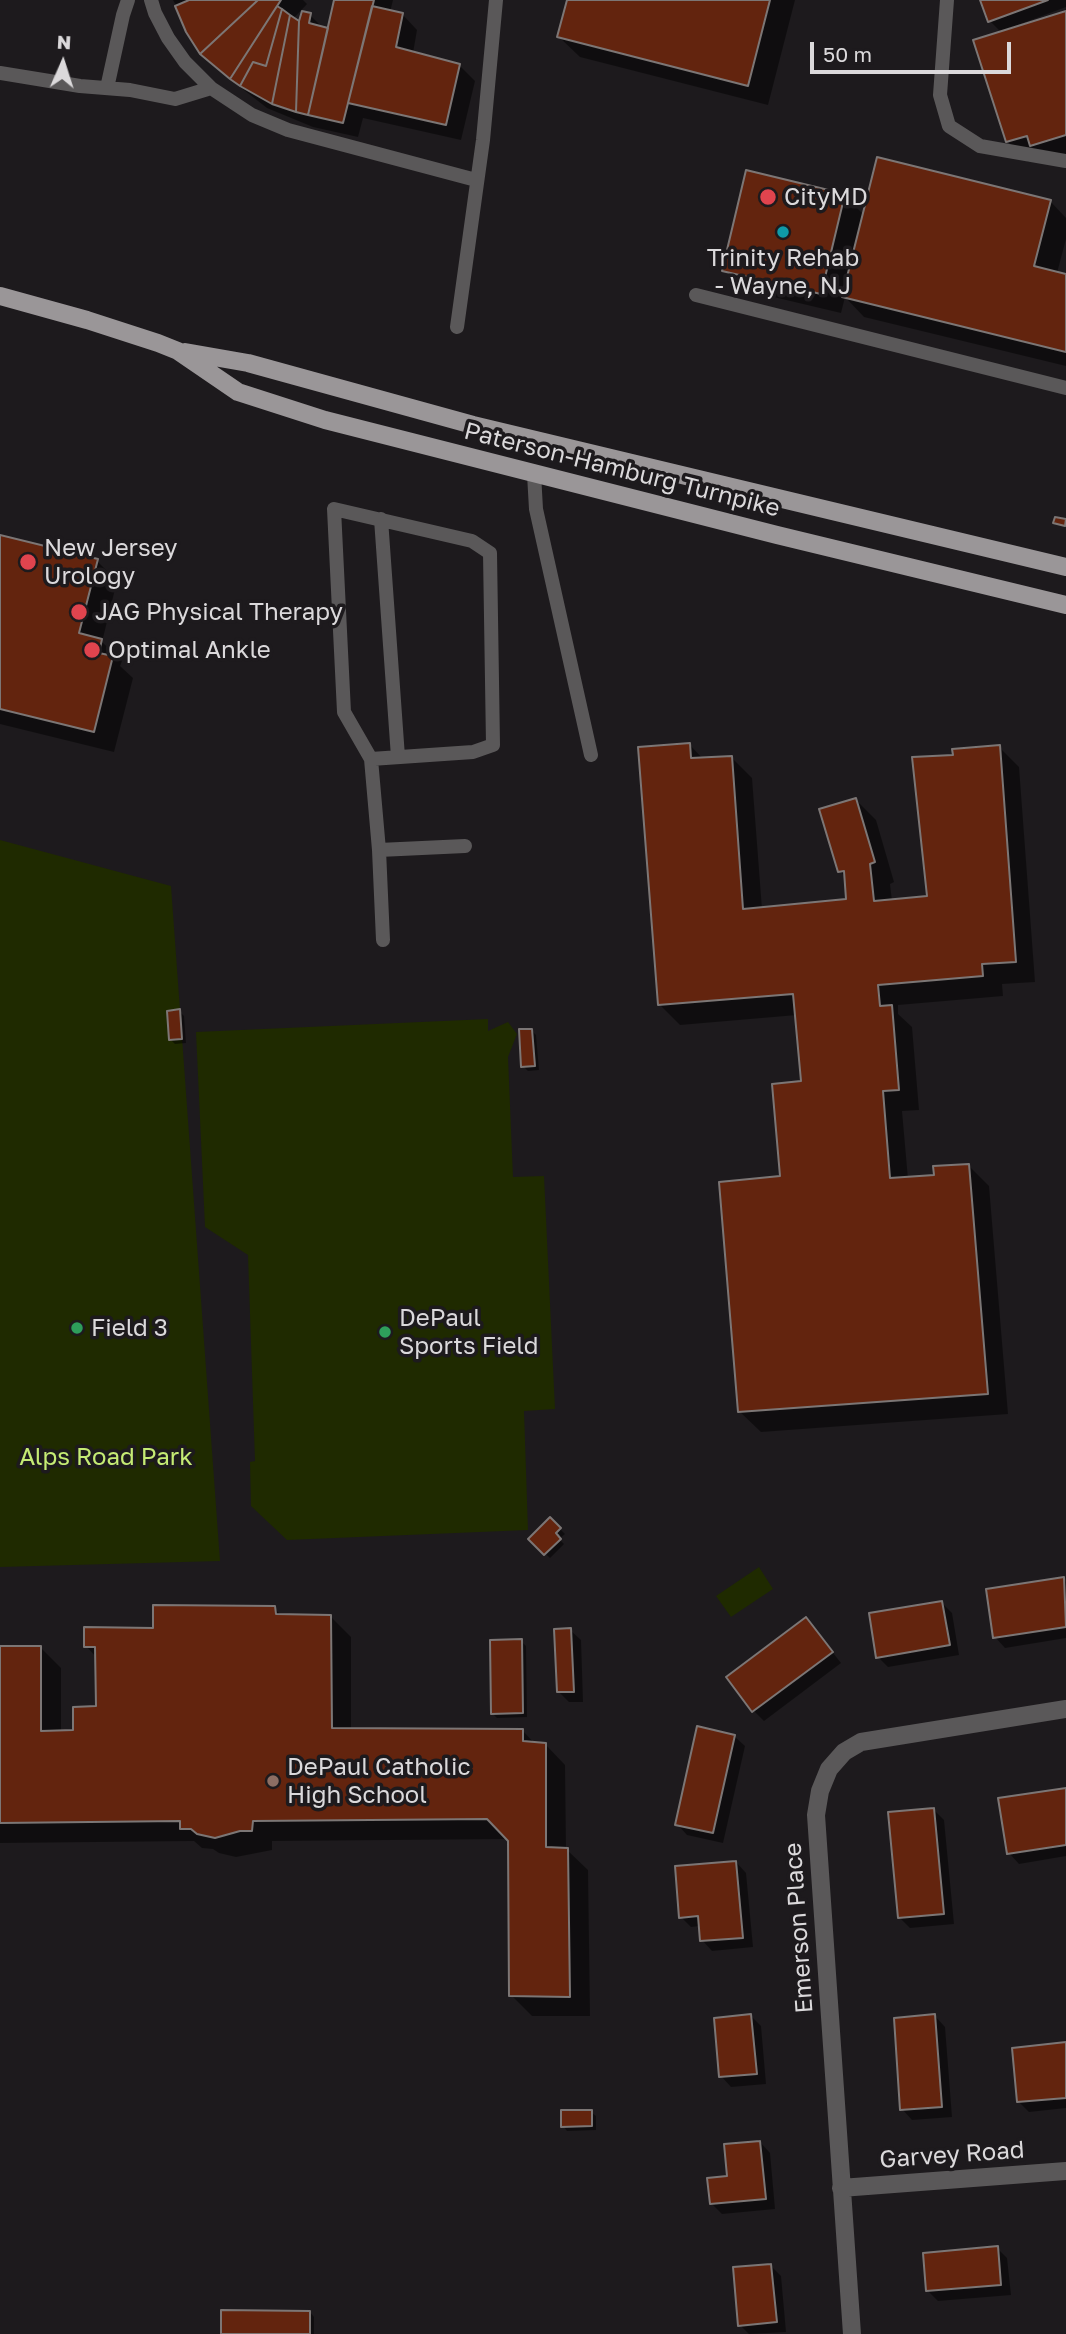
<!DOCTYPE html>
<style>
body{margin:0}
#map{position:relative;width:1066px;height:2334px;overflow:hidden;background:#1d1a1d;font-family:"Golos Text",sans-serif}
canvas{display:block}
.north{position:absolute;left:28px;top:28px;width:70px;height:70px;-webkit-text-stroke:5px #1d1a1d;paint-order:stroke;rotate:3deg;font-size:19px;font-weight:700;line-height:28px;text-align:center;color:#dbd9db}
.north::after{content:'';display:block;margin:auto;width:24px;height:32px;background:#dbd9db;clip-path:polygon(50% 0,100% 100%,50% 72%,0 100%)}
.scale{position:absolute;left:810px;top:42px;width:201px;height:32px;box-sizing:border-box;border:4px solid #dbd9db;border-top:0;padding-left:9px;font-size:21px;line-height:24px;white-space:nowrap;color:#dbd9db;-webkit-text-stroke:5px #1d1a1d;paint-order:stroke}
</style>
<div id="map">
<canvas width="1066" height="2334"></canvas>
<div class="north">N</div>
<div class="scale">50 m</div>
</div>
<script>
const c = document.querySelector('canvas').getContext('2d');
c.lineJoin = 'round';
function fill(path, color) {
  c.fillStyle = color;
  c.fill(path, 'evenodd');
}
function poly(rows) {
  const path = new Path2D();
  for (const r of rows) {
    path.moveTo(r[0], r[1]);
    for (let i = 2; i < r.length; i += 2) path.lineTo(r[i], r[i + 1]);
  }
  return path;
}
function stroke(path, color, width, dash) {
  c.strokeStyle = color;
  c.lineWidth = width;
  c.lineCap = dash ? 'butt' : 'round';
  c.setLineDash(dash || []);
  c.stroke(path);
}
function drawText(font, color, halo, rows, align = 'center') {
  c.font = font + ' "Golos Text",sans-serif';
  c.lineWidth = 7;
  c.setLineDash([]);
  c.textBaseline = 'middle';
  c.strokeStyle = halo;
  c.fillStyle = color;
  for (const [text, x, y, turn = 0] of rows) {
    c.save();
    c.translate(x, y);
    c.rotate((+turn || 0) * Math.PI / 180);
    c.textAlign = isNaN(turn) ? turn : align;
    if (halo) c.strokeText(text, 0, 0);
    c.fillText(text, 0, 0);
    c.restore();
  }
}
fill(poly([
 [0,840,171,886,220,1561,0,1567],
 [488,1019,488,1031,508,1022,517,1034,508,1057,513,1177,544,1176,555,1409,524,1411,528,1530,287,1540,251,1506,250,1462,255,1461,248,1255,205,1227,196,1032],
 [759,1567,773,1589,731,1617,716,1596]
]), '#1f2a00');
fill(poly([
 [173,0,303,0,307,4,293,19,300,24,310,15,324,29,329,30,336,0,393,0,390,12,402,14,417,30,413,53,459,65,475,81,461,140,363,118,358,137,313,127,267,108,217,69,201,52],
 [569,0,795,0,768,105,580,57,559,37],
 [982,0,1066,0,1066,7,1015,26,1016,29,1066,13,1066,161,1044,157,1028,162,1007,141,1002,33,990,21],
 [844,195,864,215,1050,201,1066,218,1066,239,1057,273,1066,276,1066,366,864,317,845,297,841,313,744,290,724,270],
 [0,537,97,561,117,581,102,642,122,661,120,666,133,678,114,752,0,724],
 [690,745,703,759,731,757,752,778,762,909,848,901,846,878,840,871,856,800,876,820,894,882,890,884,892,901,929,898,954,757,999,747,1019,767,1035,982,1002,984,1003,996,898,1005,898,1014,912,1027,919,1110,902,1111,908,1179,936,1176,969,1166,989,1186,1008,1414,761,1432,740,1412,782,1177,803,1083,797,1015,680,1025,660,1005],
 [179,1011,184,1016,186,1043,175,1044,170,1039],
 [532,1031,536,1035,539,1070,528,1071,523,1066],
 [550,1519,565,1534,559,1539,564,1544,550,1558,530,1539],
 [1063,1579,1066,1582,1066,1638,1005,1648,995,1637],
 [942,1603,952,1613,959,1655,888,1667,878,1657],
 [274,1608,282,1616,331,1617,351,1637,351,1730,523,1731,535,1744,545,1744,565,1765,566,1849,588,1870,590,2016,532,2016,511,1995,509,1839,272,1841,272,1850,236,1857,219,1853,213,1849,202,1848,194,1841,0,1843,0,1647,40,1647,61,1668,61,1732,75,1732,98,1707,97,1658,86,1646,155,1630],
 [806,1619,841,1663,764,1721,754,1711],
 [570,1630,581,1640,583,1702,569,1702,559,1692],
 [521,1641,526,1646,527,1717,497,1718,492,1713],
 [734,1736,745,1746,723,1843,687,1835,677,1824],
 [1066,1789,1066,1856,1019,1864,1009,1853],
 [934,1810,944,1820,954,1924,910,1928,900,1918],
 [736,1862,746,1873,753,1947,712,1951,702,1940,700,1926,691,1927,681,1917],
 [751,2016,761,2026,766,2084,731,2087,721,2076],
 [935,2016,945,2027,952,2117,912,2120,902,2109],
 [1066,2044,1066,2108,1029,2112,1019,2102],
 [591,2112,596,2116,596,2130,567,2131,563,2126],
 [760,2142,770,2153,775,2209,722,2214,711,2203],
 [997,2248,1007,2258,1011,2295,938,2301,928,2291],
 [771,2266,781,2276,786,2332,749,2334,740,2325],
 [310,2312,314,2317,314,2334,223,2334]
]), '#0007');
const building = poly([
 [189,0,258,0,200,54,186,32,175,6,189,0],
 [258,0,281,0,230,79,200,54,258,0],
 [334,0,374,0,343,123,308,115,334,0],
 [567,0,770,0,748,86,557,37,567,0],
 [980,0,1048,0,988,22,980,0],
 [277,6,282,9,266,66,253,62,240,86,230,79,277,6],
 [372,6,403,13,396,47,460,64,446,125,348,103,372,6],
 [282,9,290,15,272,104,240,86,253,62,266,66,282,9],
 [302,11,311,13,309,23,328,28,308,115,296,112,299,21,302,11],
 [1066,11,1066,135,1030,146,1027,136,1006,142,973,40,1066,11],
 [290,15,299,21,296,112,272,104,290,15],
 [877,157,1051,200,1034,266,1066,274,1066,352,842,297,877,157],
 [746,170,845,194,821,294,722,271,746,170],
 [1055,517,1066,519,1065,526,1053,523,1055,517],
 [0,535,98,559,79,633,102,639,99,653,113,656,94,732,0,709,0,535],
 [690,743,691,758,732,756,743,909,846,899,844,871,838,872,819,809,856,798,875,862,870,864,874,901,927,896,912,757,953,755,952,749,1000,745,1016,962,982,964,983,976,878,985,880,1006,892,1005,899,1090,883,1091,890,1178,934,1175,933,1166,969,1164,988,1394,738,1412,719,1182,780,1176,772,1084,801,1081,793,994,658,1005,638,747,690,743],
 [180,1009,182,1039,169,1040,167,1011,180,1009],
 [519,1029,532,1029,535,1066,521,1067,519,1029],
 [550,1517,561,1528,556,1533,561,1539,544,1555,528,1539,550,1517],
 [1064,1577,1066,1627,993,1638,986,1589,1064,1577],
 [942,1601,950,1645,876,1658,869,1613,942,1601],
 [153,1605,275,1606,276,1614,331,1615,332,1728,523,1729,523,1741,546,1743,546,1847,568,1848,570,1997,509,1996,508,1841,487,1819,253,1821,252,1831,240,1831,215,1838,197,1834,191,1829,180,1829,180,1821,0,1823,0,1646,41,1646,41,1731,73,1730,73,1707,96,1706,95,1647,84,1647,84,1627,153,1628,153,1605],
 [806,1617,833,1652,752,1712,726,1677,806,1617],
 [571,1628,574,1692,557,1692,554,1629,571,1628],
 [522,1639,523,1713,491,1714,490,1640,522,1639],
 [697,1726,735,1735,713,1833,675,1825,697,1726],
 [1066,1788,1066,1845,1007,1854,998,1798,1066,1788],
 [934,1808,944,1914,898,1918,888,1812,934,1808],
 [736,1861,743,1938,700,1941,698,1916,679,1918,675,1866,736,1861],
 [751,2014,757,2074,719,2077,714,2018,751,2014],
 [935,2014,942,2107,900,2110,894,2018,935,2014],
 [1066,2042,1066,2098,1017,2102,1012,2048,1066,2042],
 [561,2110,592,2110,592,2126,561,2127,561,2110],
 [760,2141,766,2199,710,2204,707,2178,727,2176,724,2144,760,2141],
 [998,2246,1001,2285,926,2291,923,2253,998,2246],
 [771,2264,777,2322,738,2326,733,2267,771,2264],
 [221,2310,310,2311,310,2334,221,2334,221,2310]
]);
fill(building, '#63240e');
stroke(building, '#7c7675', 2);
stroke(poly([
 [151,0,155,13,168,38,185,62,211,88,252,115,288,130,476,180],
 [947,0,940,95,949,126,980,146,1066,161],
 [0,73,80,86,130,90,175,99,211,88],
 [107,88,123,15,128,0],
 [696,295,1066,388],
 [457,327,483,140,496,0],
 [534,474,536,509,591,755],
 [381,519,398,757],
 [371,759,473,752,493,745,490,553,472,541,334,509,344,712,371,759,379,850,383,940],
 [379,850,465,846]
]), '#5a5859', 14);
stroke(poly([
 [841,2188,1066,2171],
 [852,2334,816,1815,820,1791,829,1769,844,1752,861,1742,1066,1709]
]), '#5a5859', 18);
stroke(poly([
 [0,296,87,320,158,343,178,351,238,392,325,420,777,535,1066,605],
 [185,352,248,363,473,425,1066,567]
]), '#9a9698', 18);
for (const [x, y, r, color] of [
 [768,197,9,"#e0444e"],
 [783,232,7,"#0f9aa8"],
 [28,562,9,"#e0444e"],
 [79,612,9,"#e0444e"],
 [92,650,9,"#e0444e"],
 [77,1328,7,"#2e9e5b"],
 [385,1332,7,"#2e9e5b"],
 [273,1781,7,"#8d6e63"]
]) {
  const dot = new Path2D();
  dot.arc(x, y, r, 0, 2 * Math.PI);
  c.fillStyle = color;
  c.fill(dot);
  stroke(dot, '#1d1a1d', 2.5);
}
drawText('24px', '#dbd9db', '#1d1a1d', [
 ["CityMD",784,197],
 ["Trinity Rehab",783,258,"center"],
 ["- Wayne, NJ",783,286,"center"],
 ["New Jersey",44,548],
 ["Urology",44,576],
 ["JAG Physical Therapy",95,612],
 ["Optimal Ankle",108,650],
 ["DePaul",399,1318],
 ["Sports Field",399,1346],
 ["Field 3",91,1328],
 ["DePaul Catholic",287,1767],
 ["High School",287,1795]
], 'left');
drawText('24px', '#dbd9db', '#1d1a1d', [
 ["Paterson-Hamburg Turnpike",622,470,14],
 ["Emerson Place",799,1928,-94],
 ["Garvey Road",952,2155,-4]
]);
drawText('24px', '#c5eb74', '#1d1a1d', [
 ["Alps Road Park",106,1457]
]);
</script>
